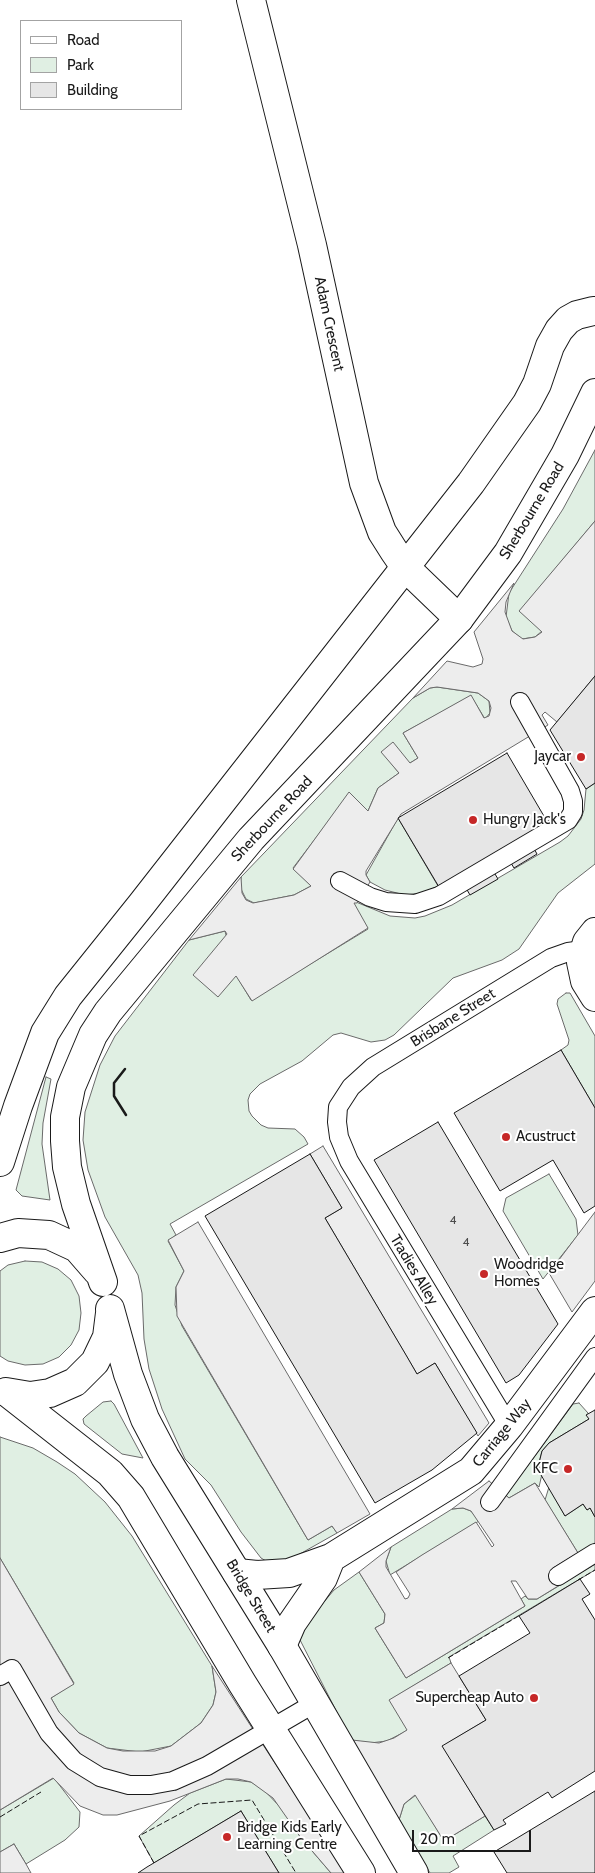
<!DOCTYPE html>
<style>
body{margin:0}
#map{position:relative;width:595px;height:1873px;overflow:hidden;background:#fff;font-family:Cabin,sans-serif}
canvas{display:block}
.legend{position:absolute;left:20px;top:20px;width:162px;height:90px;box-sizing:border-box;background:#fff;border:1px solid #a3a3a3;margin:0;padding:6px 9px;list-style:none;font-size:15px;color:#1a1a1a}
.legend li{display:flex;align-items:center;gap:10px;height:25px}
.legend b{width:25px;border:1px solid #a3a3a3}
.scale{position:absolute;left:412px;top:1830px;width:119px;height:22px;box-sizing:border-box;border:2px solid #1a1a1a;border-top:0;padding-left:6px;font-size:15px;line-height:18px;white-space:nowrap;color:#1a1a1a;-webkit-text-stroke:4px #fff;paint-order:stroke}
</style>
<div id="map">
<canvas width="595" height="1873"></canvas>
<ul class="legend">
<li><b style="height:6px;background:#fff"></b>Road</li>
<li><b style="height:14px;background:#e0efe3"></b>Park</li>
<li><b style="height:14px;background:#e6e6e6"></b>Building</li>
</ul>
<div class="scale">20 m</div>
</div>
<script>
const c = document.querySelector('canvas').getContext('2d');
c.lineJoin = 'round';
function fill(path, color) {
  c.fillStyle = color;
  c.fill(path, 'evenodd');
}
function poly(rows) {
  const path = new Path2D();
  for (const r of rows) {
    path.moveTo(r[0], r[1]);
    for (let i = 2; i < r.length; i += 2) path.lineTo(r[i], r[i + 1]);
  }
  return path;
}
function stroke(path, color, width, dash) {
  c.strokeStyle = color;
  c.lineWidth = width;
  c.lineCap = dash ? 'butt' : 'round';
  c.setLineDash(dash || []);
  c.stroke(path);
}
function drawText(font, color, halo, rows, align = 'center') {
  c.font = font + ' Cabin,sans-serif';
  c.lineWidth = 4;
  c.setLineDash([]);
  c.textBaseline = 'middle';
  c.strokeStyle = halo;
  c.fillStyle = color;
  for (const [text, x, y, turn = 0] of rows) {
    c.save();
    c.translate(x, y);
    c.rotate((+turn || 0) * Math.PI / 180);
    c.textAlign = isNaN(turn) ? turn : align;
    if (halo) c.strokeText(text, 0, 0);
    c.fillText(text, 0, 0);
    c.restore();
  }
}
const green = poly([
 [595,450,595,521,520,611,542,631,535,637,522,639,512,631,506,617,509,593,563,509,595,450],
 [437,687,478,693,489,701,490,713,485,719,471,696,403,733,418,758,410,763,382,752,399,773,378,788,368,811,350,793,293,868,311,886,294,895,254,903,246,899,240,887,241,877,413,698,430,688,437,687],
 [595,783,595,864,558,893,519,949,502,960,453,978,394,1035,385,1040,371,1042,341,1033,333,1035,302,1061,260,1084,250,1094,248,1100,249,1111,252,1116,261,1125,268,1128,295,1129,304,1137,308,1144,170,1224,176,1235,168,1241,184,1271,176,1287,175,1305,182,1326,308,1540,332,1526,337,1533,291,1559,266,1561,261,1558,241,1532,211,1485,185,1459,162,1409,149,1369,144,1339,142,1293,138,1275,105,1217,88,1170,83,1140,85,1112,100,1065,115,1036,189,940,225,931,236,975,251,1000,368,929,353,903,356,902,390,916,415,918,425,916,452,905,560,842,568,836,581,819,584,810,586,789,595,783],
 [398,818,438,886,422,893,405,895,385,890,370,882,366,875,398,818],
 [566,993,570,993,595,1036,595,1108,561,1050,568,1045,569,1040,557,1004,558,999,566,993],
 [46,1077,51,1079,43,1123,42,1144,50,1200,22,1196,16,1190,46,1077],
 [549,1174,576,1219,578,1235,543,1279,503,1211,506,1198,549,1174],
 [25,1261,42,1262,58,1269,71,1280,79,1296,81,1313,79,1330,71,1345,59,1357,43,1364,25,1365,8,1361,0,1356,0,1271,8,1265,25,1261],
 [111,1401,114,1404,143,1458,122,1454,84,1424,83,1419,86,1416,103,1402,111,1401],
 [579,1403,588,1413,589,1419,549,1443,542,1451,539,1463,542,1474,539,1487,535,1483,509,1498,506,1495,573,1404,579,1403],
 [0,1437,33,1448,57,1462,75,1474,105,1502,132,1536,212,1666,216,1692,213,1705,201,1723,171,1746,140,1752,107,1748,79,1733,59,1712,51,1698,74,1683,0,1558,0,1437],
 [549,1487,565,1516,583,1504,587,1510,590,1508,595,1517,595,1543,578,1553,545,1500,549,1487],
 [463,1508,471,1511,479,1521,390,1575,386,1561,391,1547,452,1509,463,1508],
 [595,1564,595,1570,449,1657,451,1663,390,1700,408,1730,387,1741,370,1743,351,1740,297,1634,334,1590,359,1572,385,1614,384,1623,375,1628,406,1678,525,1606,521,1599,525,1596,528,1599,537,1599,595,1564],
 [54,1778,80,1812,79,1827,65,1840,26,1864,14,1844,0,1852,0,1810,54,1778],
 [226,1779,251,1782,263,1789,282,1809,301,1838,331,1873,279,1873,241,1811,154,1863,139,1836,174,1805,190,1793,226,1779],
 [416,1795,444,1841,485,1816,494,1830,453,1856,459,1867,449,1873,430,1873,399,1820,404,1804,416,1795]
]);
fill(green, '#e0efe3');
stroke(green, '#6a6a6a', 1);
const parking = poly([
 [595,521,595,676,557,722,545,712,542,715,548,725,401,814,366,871,366,875,370,882,357,903,354,903,368,928,252,1001,236,976,218,997,193,975,227,934,225,931,189,940,199,928,241,877,242,893,246,900,253,903,294,895,311,886,293,869,349,792,368,811,378,788,399,773,381,752,393,742,410,763,418,758,403,733,471,695,484,718,489,716,491,708,489,701,478,693,437,687,430,688,413,698,447,661,473,667,482,664,483,659,474,632,514,583,506,602,505,612,512,631,523,639,535,637,542,632,519,611,595,521],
 [323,1146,489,1423,478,1436,435,1363,417,1374,325,1218,342,1208,310,1154,323,1146],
 [595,1212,595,1281,572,1312,549,1273,595,1212],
 [198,1222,370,1514,337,1533,332,1526,308,1540,177,1316,176,1287,184,1271,168,1240,198,1222],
 [489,1481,509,1498,535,1483,578,1553,553,1568,563,1583,537,1599,528,1599,516,1581,511,1581,525,1606,406,1678,375,1628,384,1623,385,1614,359,1572,391,1547,386,1561,386,1567,405,1599,408,1598,410,1594,396,1572,422,1555,476,1522,492,1547,494,1545,471,1511,463,1508,452,1509,489,1481],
 [0,1558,74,1684,51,1698,59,1712,79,1733,107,1748,123,1751,155,1751,171,1746,201,1723,213,1705,216,1692,212,1666,346,1873,331,1873,301,1838,273,1798,251,1782,238,1779,226,1779,170,1801,117,1815,103,1815,80,1806,53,1778,0,1810,0,1558],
 [451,1663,486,1720,443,1746,485,1816,444,1841,415,1795,404,1804,399,1820,352,1740,379,1743,394,1738,407,1730,389,1700,451,1663],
 [14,1844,26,1864,31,1873,0,1873,0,1852,14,1844]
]);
fill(parking, '#ededed');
stroke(parking, '#6a6a6a', 1);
const building = poly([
 [595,676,595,783,586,789,550,730,595,676],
 [507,753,548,823,439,887,398,818,507,753],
 [527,836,537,854,514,868,503,850,527,836],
 [486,859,498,879,470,895,459,876,486,859],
 [561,1050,595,1108,595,1206,584,1213,553,1160,500,1191,454,1113,561,1050],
 [438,1122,558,1324,519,1375,506,1383,374,1160,438,1122],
 [310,1154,342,1208,325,1218,406,1355,417,1374,435,1363,477,1433,432,1470,375,1503,205,1216,310,1154],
 [595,1410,595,1517,590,1508,587,1510,583,1504,565,1516,541,1475,539,1463,542,1451,549,1443,589,1419,586,1415,595,1410],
 [580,1579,590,1594,582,1599,595,1620,595,1771,552,1798,548,1792,503,1820,506,1824,494,1830,442,1746,486,1720,459,1676,530,1633,519,1616,580,1579],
 [595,1791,595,1873,507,1873,494,1852,595,1791],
 [241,1811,279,1873,138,1873,147,1867,241,1811]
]);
fill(building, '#e6e6e6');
stroke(building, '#1a1a1a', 1);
const service = poly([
 [340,881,370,897,386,902,415,904,439,896,568,820,573,812,573,801,570,791,520,702],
 [509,1426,349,1161,339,1137,337,1122,338,1107,351,1087,373,1067,551,958,568,952,583,950],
 [490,1502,595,1357],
 [558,1576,595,1553],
 [0,1676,12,1669,49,1733,74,1761,100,1777,129,1785,151,1785,173,1781,207,1766,315,1703]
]);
const minor = poly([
 [251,0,312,245,364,483,382,532,394,551,405,567,459,619],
 [595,932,587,942,581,962,585,981,595,997],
 [237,1573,257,1575,289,1573,331,1558,471,1471,509,1426,595,1311],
 [282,1646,292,1623,323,1578,331,1558]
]);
const primary = poly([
 [0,1162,18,1106,45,1033,68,996,141,905,471,483,527,403,537,384,550,346,559,330,568,320,577,315,593,311],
 [0,1238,18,1233,49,1235,77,1248,97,1271],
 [103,1282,76,1204,67,1167,65,1141,65,1117,71,1087,93,1035,108,1012,251,839,459,619,508,553,565,455,595,393],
 [110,1309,128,1374,145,1419,165,1457,282,1646,414,1873],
 [6,1392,30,1396,50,1393,75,1382,95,1362,107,1337,110,1313],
 [8,1393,110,1473,131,1497,242,1683,361,1873]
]);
stroke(service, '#1a1a1a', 20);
stroke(minor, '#1a1a1a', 30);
stroke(primary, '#1a1a1a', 30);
stroke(service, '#fff', 18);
stroke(minor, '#fff', 28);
stroke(primary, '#fff', 28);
stroke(poly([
 [578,1580,595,1570],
 [448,1658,522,1614],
 [0,1817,41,1792],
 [154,1863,139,1836,198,1804,252,1800,296,1873]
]), '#1a1a1a', 1, [6, 2.5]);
stroke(poly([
 [125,1069,114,1083,114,1096,126,1115]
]), '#1a1a1a', 2.5);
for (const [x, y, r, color] of [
 [581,757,5,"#c62828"],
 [473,820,5,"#c62828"],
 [506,1137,5,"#c62828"],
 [484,1274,5,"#c62828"],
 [568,1469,5,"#c62828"],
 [534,1698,5,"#c62828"],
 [227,1837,5,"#c62828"]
]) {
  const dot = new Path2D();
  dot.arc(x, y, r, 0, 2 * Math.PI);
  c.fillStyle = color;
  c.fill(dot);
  stroke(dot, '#fff', 2);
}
drawText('12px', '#4d4d4d', null, [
 ["4",453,1220],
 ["4",466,1242]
]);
drawText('15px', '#1a1a1a', '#fff', [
 ["Adam Crescent",329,324,78],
 ["Sherbourne Road",532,511,-59],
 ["Sherbourne Road",272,819,-47],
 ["Brisbane Street",453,1018,-32],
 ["Tradies Alley",414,1270,59],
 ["Carriage Way",502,1433,-51],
 ["Bridge Street",251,1596,59]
]);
drawText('15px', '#1a1a1a', '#fff', [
 ["Jaycar",571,757,"right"],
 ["Hungry Jack's",483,820],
 ["Acustruct",516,1137],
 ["Woodridge",494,1265],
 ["Homes",494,1282],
 ["KFC",558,1469,"right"],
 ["Supercheap Auto",524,1698,"right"],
 ["Bridge Kids Early",237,1828],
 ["Learning Centre",237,1845]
], 'left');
</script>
